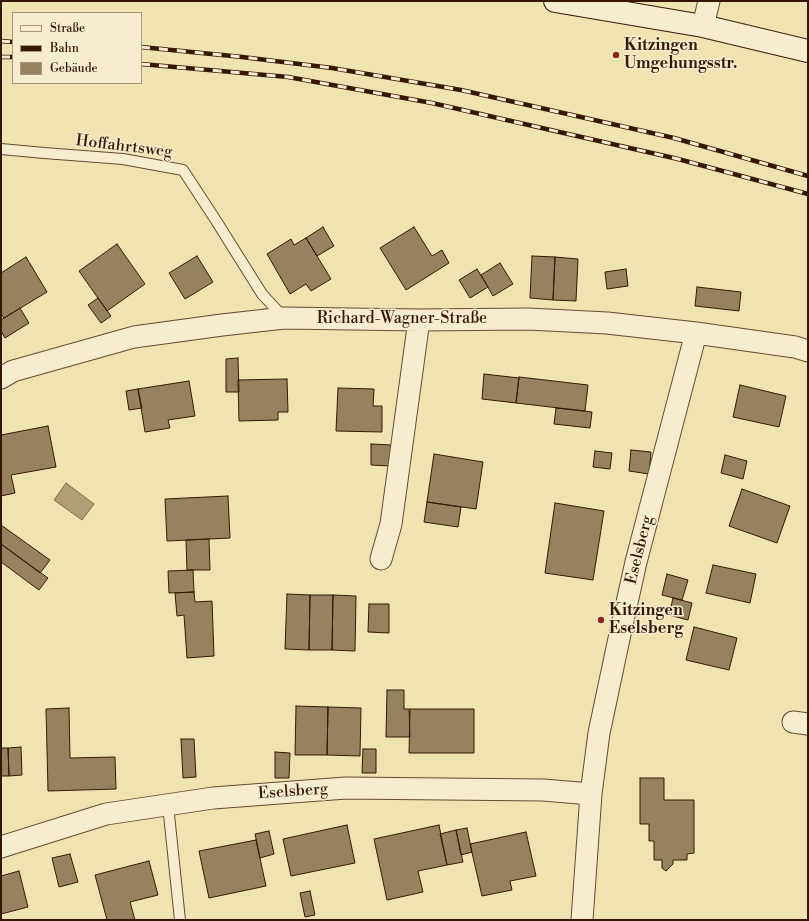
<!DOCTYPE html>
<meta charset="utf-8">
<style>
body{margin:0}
#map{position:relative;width:809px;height:921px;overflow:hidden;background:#f0e3b2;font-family:"Libre Bodoni",serif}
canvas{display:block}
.frame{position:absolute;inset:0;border:2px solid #371704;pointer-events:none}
.legend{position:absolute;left:12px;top:12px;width:130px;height:72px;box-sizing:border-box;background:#f5edcd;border:1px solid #a9977d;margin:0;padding:5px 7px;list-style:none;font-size:12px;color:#371704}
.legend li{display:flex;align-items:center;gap:8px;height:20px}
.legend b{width:20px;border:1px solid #a9977d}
</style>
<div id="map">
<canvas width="809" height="921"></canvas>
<div class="frame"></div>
<ul class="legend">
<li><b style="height:5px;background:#f5edcd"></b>Straße</li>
<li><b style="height:5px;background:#371704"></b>Bahn</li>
<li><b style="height:11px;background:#97815e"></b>Gebäude</li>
</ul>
</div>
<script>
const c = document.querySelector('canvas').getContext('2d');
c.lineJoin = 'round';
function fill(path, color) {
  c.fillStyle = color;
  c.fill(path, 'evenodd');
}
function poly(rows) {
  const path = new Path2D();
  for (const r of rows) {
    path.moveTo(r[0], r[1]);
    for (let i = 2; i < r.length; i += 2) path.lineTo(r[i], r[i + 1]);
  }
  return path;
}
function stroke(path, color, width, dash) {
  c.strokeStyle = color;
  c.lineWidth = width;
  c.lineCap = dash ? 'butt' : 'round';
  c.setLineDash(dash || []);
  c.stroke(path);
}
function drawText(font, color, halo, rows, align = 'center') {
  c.font = font + ' "Libre Bodoni",serif';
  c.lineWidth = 3;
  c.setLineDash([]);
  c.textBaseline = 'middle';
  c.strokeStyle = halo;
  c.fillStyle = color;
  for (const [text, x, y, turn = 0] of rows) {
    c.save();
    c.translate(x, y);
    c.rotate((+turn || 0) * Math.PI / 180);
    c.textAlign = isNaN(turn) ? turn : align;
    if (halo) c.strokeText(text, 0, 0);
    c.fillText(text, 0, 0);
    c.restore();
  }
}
const water = poly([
 [66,483,94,504,82,520,54,500,66,483]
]);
fill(water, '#b19e77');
stroke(water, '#806849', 1);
const building = poly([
 [323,227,334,246,317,256,306,238,323,227],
 [414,227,432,256,442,250,449,263,406,290,380,248,414,227],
 [306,238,331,279,311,291,306,284,290,294,267,254,291,239,294,245,306,238],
 [117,244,145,284,107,311,79,271,117,244],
 [197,256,213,282,185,299,169,273,197,256],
 [532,256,555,257,553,300,530,298,532,256],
 [26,257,47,292,4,318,1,314,1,273,26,257],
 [555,257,578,259,576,301,553,300,555,257],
 [500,263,513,284,493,296,481,275,500,263],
 [477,269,488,287,470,298,459,280,477,269],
 [626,269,628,286,607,289,605,272,626,269],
 [697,287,741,292,739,311,695,306,697,287],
 [98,298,111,316,101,323,88,305,98,298],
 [20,308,29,323,5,338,1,331,1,320,20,308],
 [238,358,239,392,226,392,226,359,238,358],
 [484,374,519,378,516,403,482,399,484,374],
 [519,377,588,385,585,411,516,403,519,377],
 [287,379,288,412,278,412,278,420,239,421,238,380,287,379],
 [189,381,195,416,168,420,170,428,145,432,138,389,189,381],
 [740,385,786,396,779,427,733,417,740,385],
 [338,388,374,389,373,406,382,406,382,432,336,431,338,388],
 [138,389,142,408,129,410,126,391,138,389],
 [556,408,592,412,590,428,554,424,556,408],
 [48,426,56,467,11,475,15,493,1,496,1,435,48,426],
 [371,444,392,445,391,466,371,465,371,444],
 [631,450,651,452,649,474,629,471,631,450],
 [595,451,612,453,610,469,593,467,595,451],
 [434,454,483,462,476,509,427,502,434,454],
 [725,455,747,461,743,479,721,473,725,455],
 [742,489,790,506,777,543,729,526,742,489],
 [228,496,230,538,167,541,165,499,228,496],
 [427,502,461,507,458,527,424,522,427,502],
 [555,503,604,511,593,580,545,573,555,503],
 [1,525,50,560,40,573,1,544,1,525],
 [209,539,210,570,187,570,186,540,209,539],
 [1,544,48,578,39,590,1,562,1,544],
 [713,565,756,574,750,603,706,593,713,565],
 [193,570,194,592,169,593,168,571,193,570],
 [667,574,688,580,682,600,662,595,667,574],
 [194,592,195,602,212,601,214,656,187,658,184,615,177,616,175,593,194,592],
 [287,594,310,595,309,650,285,649,287,594],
 [310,595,333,595,332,650,309,650,310,595],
 [333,595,356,596,355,651,332,650,333,595],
 [673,598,692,603,688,620,669,615,673,598],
 [369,604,389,604,389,633,368,632,369,604],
 [694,627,737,638,729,670,686,660,694,627],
 [387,690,404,690,404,709,409,709,410,737,386,737,387,690],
 [296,706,328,707,327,755,295,755,296,706],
 [328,707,361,708,360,756,327,755,328,707],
 [69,708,70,758,115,757,116,789,48,791,46,709,69,708],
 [410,709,474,709,474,753,409,753,410,709],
 [181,739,194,739,196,777,183,778,181,739],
 [21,747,22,775,9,776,8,748,21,747],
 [1,748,8,748,9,776,1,776,1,748],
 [363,749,376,749,376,773,362,773,363,749],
 [275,752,290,753,289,778,275,778,275,752],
 [640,778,664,778,664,800,694,800,694,853,687,854,687,860,673,860,673,864,666,871,662,868,662,860,654,860,654,841,649,841,649,824,640,824,640,778],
 [347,825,355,863,291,876,283,839,347,825],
 [439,825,447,865,418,871,423,892,387,900,374,839,439,825],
 [467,828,472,852,461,855,456,830,467,828],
 [456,830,463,862,447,865,440,834,456,830],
 [269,831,274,854,260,858,255,834,269,831],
 [526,832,536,876,510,881,512,890,482,896,470,844,526,832],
 [256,840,266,886,209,898,199,851,256,840],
 [70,854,78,882,59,887,52,858,70,854],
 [149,861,158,895,130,902,135,920,107,920,95,875,149,861],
 [19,871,28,907,1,914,1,876,19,871],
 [310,891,315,915,305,917,300,893,310,891]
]);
fill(building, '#97815e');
stroke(building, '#371704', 1);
const service = poly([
 [1,149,44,153,123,159,183,170,215,219,262,294,284,318],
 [168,805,180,920]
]);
const minor = poly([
 [703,26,709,1],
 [1,378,13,371,134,337,222,325,284,318,419,320,528,319,607,323,696,333,795,347,808,351],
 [381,559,391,524,419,320],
 [793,722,808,724],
 [1,847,106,814,213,798,346,788,543,790,591,794],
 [582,920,591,794,599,733,620,634,636,562,696,333]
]);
const secondary = poly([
 [555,1,703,26,808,51]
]);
stroke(service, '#654a30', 12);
stroke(minor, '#654a30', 23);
stroke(secondary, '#371704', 24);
stroke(service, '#f5edcd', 10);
stroke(minor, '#f5edcd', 21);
stroke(secondary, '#f5edcd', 22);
const rail = poly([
 [1,41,13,42],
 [141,47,242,57,332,68,461,90,674,138,808,176],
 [1,57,13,57],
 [141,64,288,77,432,103,678,159,808,194]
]);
stroke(rail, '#371704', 4.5);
stroke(rail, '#f5edcd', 3, [9]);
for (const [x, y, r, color] of [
 [616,55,4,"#8f2418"],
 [601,620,4,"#8f2418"]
]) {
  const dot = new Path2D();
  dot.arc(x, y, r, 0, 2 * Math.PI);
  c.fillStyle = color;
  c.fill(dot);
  stroke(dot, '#f5edcd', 1.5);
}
drawText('bold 16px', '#371704', '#f5edcd', [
 ["Kitzingen",624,46],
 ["Umgehungsstr.",624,64],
 ["Kitzingen",609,611],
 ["Eselsberg",609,629]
], 'left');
drawText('16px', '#371704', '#f5edcd', [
 ["Hoffahrtsweg",124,147,7],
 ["Richard-Wagner-Straße",402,319],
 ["Eselsberg",640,550,-76],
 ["Eselsberg",293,792,-4]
]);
</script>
